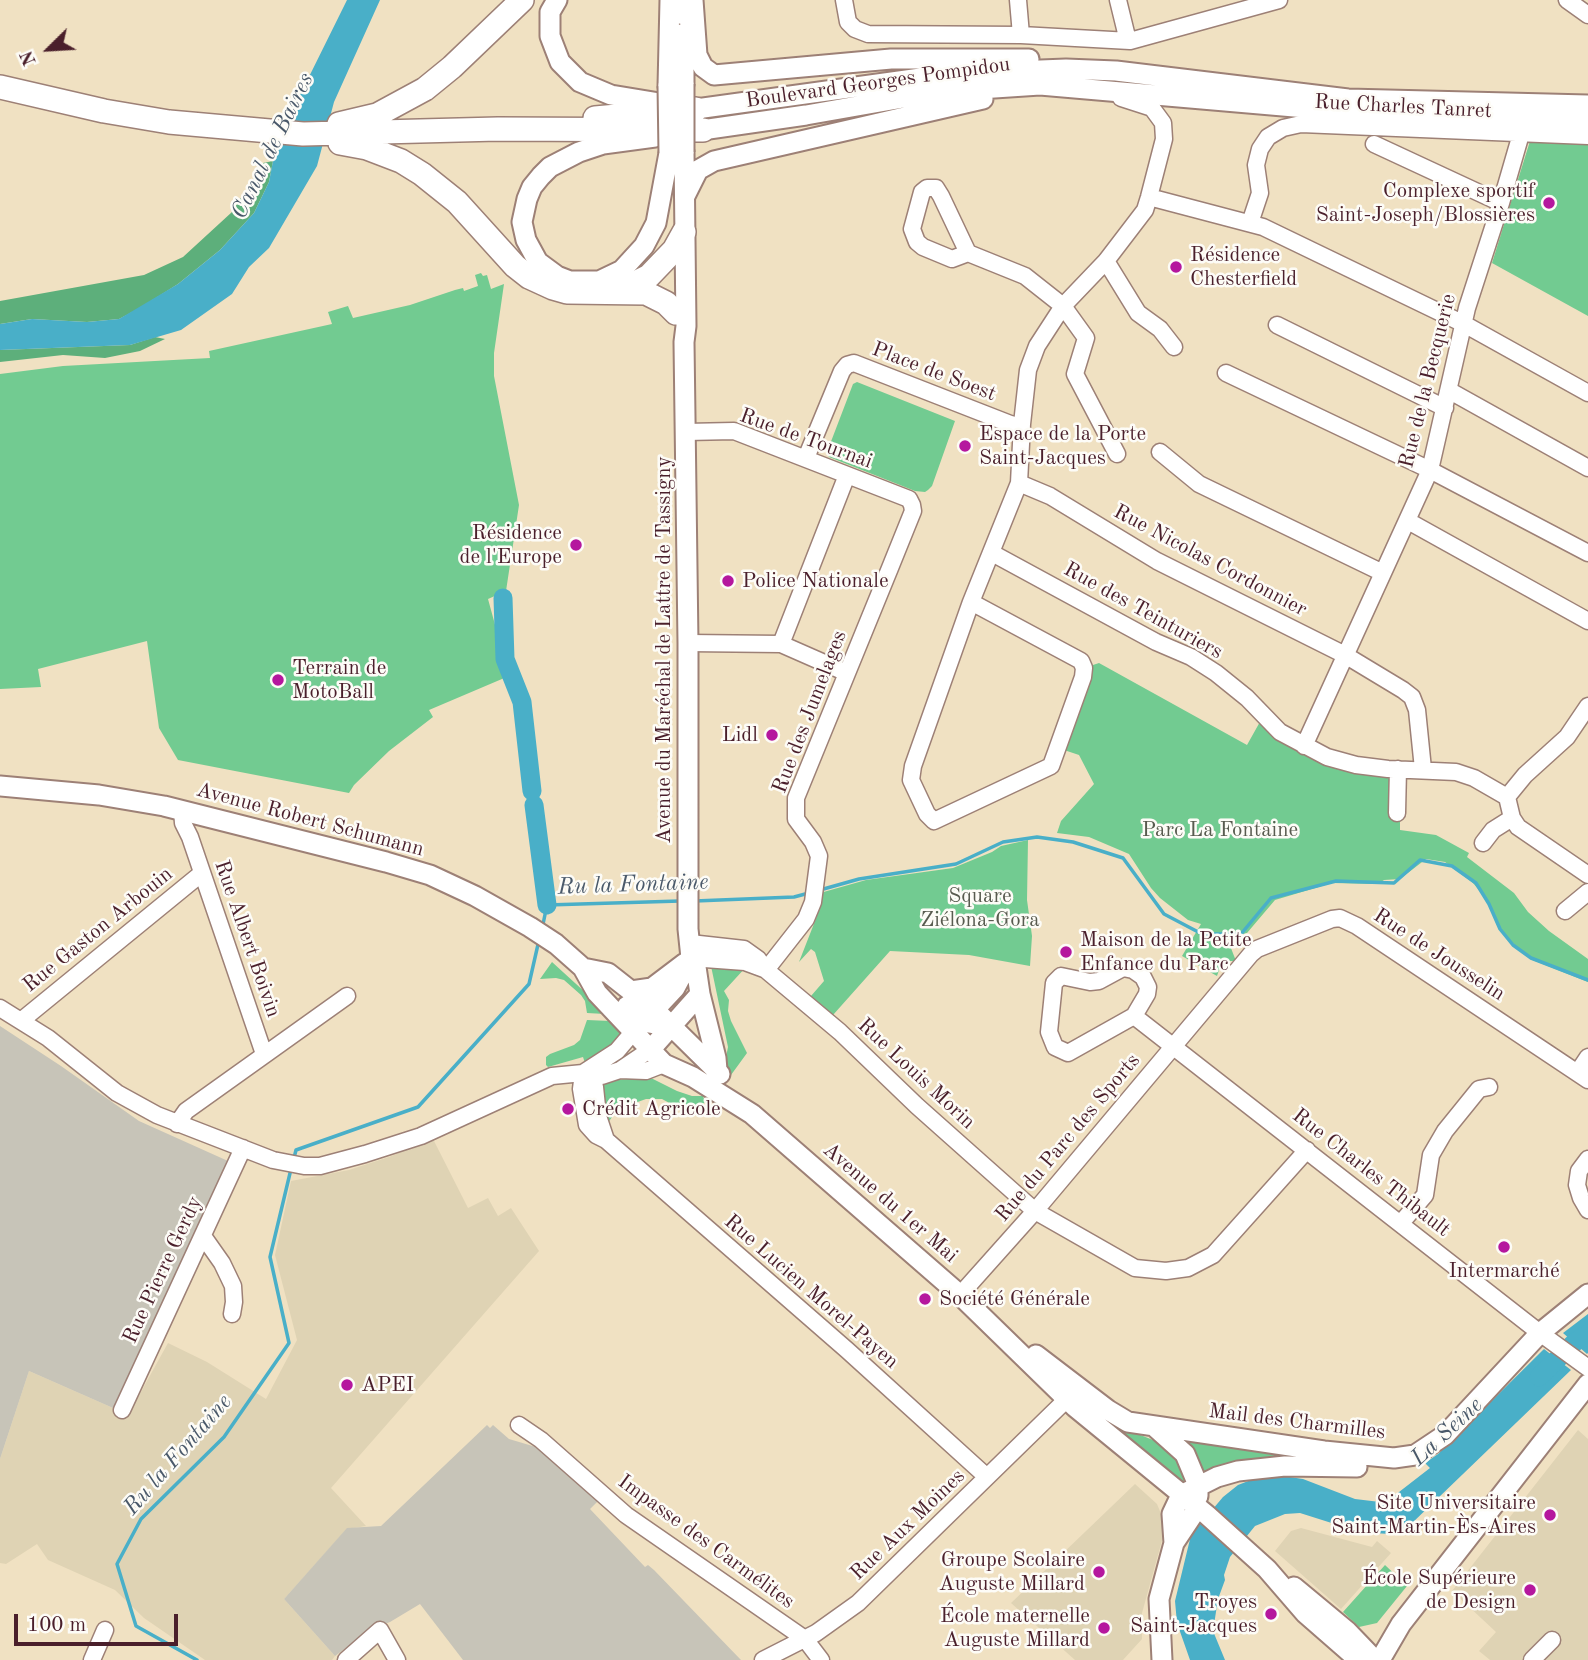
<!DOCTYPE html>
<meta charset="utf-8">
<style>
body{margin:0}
#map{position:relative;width:1588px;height:1660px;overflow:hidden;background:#f0e1c2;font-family:"Old Standard TT",serif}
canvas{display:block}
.north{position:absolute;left:14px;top:14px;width:70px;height:70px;-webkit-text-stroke:5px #fdfcf7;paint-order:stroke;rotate:246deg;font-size:19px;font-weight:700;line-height:28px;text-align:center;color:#4a1f2b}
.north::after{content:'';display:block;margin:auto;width:24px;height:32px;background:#4a1f2b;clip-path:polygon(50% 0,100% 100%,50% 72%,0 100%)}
.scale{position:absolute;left:14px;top:1614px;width:164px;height:32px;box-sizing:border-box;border:4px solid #4a1f2b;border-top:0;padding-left:9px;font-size:21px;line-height:24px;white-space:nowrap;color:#4a1f2b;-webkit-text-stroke:5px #fdfcf7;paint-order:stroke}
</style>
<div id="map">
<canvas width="1588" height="1660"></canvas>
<div class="north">N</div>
<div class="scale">100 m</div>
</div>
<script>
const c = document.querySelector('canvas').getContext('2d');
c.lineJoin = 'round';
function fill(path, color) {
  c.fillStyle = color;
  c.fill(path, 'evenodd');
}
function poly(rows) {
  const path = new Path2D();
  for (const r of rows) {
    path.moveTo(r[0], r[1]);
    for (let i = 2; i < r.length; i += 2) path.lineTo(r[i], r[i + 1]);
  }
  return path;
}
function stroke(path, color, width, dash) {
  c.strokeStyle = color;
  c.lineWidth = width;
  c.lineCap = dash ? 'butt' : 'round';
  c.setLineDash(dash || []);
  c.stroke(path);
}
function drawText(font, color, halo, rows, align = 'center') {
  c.font = font + ' "Old Standard TT",serif';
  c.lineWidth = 5;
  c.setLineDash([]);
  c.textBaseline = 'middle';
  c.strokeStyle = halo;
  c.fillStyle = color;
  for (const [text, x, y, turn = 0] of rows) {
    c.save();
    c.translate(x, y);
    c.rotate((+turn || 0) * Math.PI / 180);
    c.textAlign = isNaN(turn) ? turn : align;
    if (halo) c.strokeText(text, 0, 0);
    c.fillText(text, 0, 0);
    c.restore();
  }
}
fill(poly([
 [433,1139,468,1208,488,1198,498,1216,511,1208,539,1251,331,1488,366,1526,347,1529,284,1599,335,1656,332,1660,205,1660,144,1618,115,1590,48,1560,37,1544,6,1564,0,1563,0,1459,29,1371,113,1408,127,1417,168,1343,207,1362,266,1399,297,1340,275,1255,291,1181,349,1170,389,1157],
 [1578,1430,1588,1439,1588,1660,1545,1660,1559,1646,1546,1634,1523,1660,1490,1660,1479,1651,1496,1632,1452,1591],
 [1135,1484,1157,1504,1166,1526,1142,1613,1142,1639,1123,1660,1075,1660,1011,1603],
 [1301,1528,1372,1547,1377,1541,1391,1553,1341,1609,1275,1551,1291,1531]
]), '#dfd3b4');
fill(poly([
 [0,1026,61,1066,139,1121,228,1161,113,1408,29,1371,0,1459],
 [487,1425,490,1428,493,1425,509,1439,546,1450,599,1500,590,1509,645,1567,648,1565,654,1570,741,1660,463,1660,420,1604,390,1622,372,1629,335,1656,284,1599,347,1528,381,1526]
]), '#c7c4b8');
fill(poly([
 [1530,141,1588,143,1588,316,1492,263],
 [481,273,483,276,487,275,491,289,504,284,494,353,494,376,519,505,506,591,488,599,509,676,429,710,433,717,389,751,354,785,349,793,178,760,159,728,147,641,38,669,41,687,0,689,0,374,63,366,210,358,209,351,332,324,328,312,348,306,353,318,410,305,455,290,463,288,464,291,478,286,475,275],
 [857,382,955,421,932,486,928,490,925,492,915,491,829,457,827,452,853,384],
 [1099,663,1247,745,1261,720,1327,766,1361,774,1395,779,1400,817,1400,830,1436,835,1469,853,1467,857,1514,893,1528,912,1549,931,1588,959,1588,982,1530,959,1501,932,1489,902,1473,883,1445,862,1426,859,1400,879,1384,880,1378,884,1332,883,1275,900,1247,933,1227,938,1236,961,1229,961,1220,967,1217,976,1182,956,1201,924,1188,920,1160,898,1151,888,1129,854,1089,837,1057,833,1061,821,1094,784,1079,755,1064,750,1090,666],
 [1028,840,1027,900,1032,936,1030,966,969,955,890,951,833,1015,811,996,824,981,815,952,811,949,799,962,817,916,820,893,866,880,953,868,992,852,1001,846],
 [552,962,598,1004,605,1014,587,1013,585,1001,581,995,564,980,556,978,540,979],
 [711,966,746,967,724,991,729,1000,728,1011,731,1021,747,1053,731,1075,725,1062,728,1047],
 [587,1020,610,1021,622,1036,621,1039,585,1063,583,1057,548,1067,546,1065,546,1057,550,1054,574,1045,580,1040],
 [651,1078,677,1091,692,1096,703,1096,705,1102,694,1112,688,1113,662,1099,646,1099,618,1109,604,1128,597,1090,610,1080],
 [1091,1408,1133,1432,1158,1442,1179,1456,1189,1482,1180,1485],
 [1176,1435,1312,1458,1201,1476],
 [1385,1565,1407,1586,1377,1623,1359,1627,1343,1612]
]), '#72cb91');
fill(poly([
 [273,161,269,182,254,213,220,250,178,284,140,308,119,319,87,322,32,319,0,324,0,301,144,275,183,257,232,212,263,163],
 [155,337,165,339,140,351,105,358,63,355,0,362,0,350,130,345]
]), '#5daf7b');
fill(poly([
 [347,0,380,0,334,102,317,166,269,248,249,267,232,294,181,330,130,345,0,350,0,324,32,319,87,322,119,319,178,284,220,250,254,213,269,182,273,161,298,99],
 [1588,1314,1588,1353,1587,1354,1563,1333],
 [1544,1349,1571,1370,1409,1526,1389,1534,1360,1532,1300,1513,1285,1514,1255,1526,1230,1557,1224,1575,1225,1580,1218,1599,1213,1631,1225,1660,1190,1660,1177,1623,1175,1601,1191,1535,1223,1497,1238,1485,1256,1478,1283,1476,1303,1479,1355,1499,1380,1502,1390,1499,1430,1468,1425,1463,1438,1454]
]), '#49afc8');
stroke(poly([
 [820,890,859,879,956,864,1003,842,1037,837,1073,842,1123,858,1164,914,1202,934,1241,934,1271,898,1336,881,1394,883,1420,860,1452,866,1476,883,1489,904,1500,929,1513,945,1531,958,1588,980],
 [695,901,794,897,809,893],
 [542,929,547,905,680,901],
 [294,1158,296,1150,418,1107,529,984,539,940],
 [197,1660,136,1626,117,1564,141,1519,224,1437,289,1343,270,1257,291,1169]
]), '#49afc8', 3.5);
stroke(poly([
 [503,598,505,659,522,702,532,791],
 [534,805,547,905],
 [1539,1377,1575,1342,1588,1334]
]), '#49afc8', 19);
const minor = poly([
 [844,0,848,22,855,29,868,34,1021,35,1130,41,1279,0],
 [1018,0,1021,35],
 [1118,0,1128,41],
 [1567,0,1588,15],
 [1374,144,1501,203],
 [1149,197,1263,227,1464,324,1588,393],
 [1250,223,1260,193,1256,165,1260,149,1268,137,1283,128,1301,124,1588,136],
 [968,253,952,259,923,247,917,242,912,229,922,192,927,188,936,188,941,196,968,253,1025,276,1063,306,1086,338,1075,374,1117,454],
 [1106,261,1138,313,1160,329,1174,347],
 [1277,325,1445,408],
 [1226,373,1430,470,1588,553],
 [1450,391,1588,468],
 [686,432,734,431,909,499,912,505,913,511,890,568,796,798,796,819,813,842,819,856,813,902,806,919,766,970],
 [1160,452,1199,484,1383,573],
 [806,458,842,371,847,365,854,363,1013,425,1022,424],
 [1019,483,1050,496,1157,561,1345,655,1403,690,1412,697,1417,710,1423,769],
 [1408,521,1588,621],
 [992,553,1156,642,1191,657,1216,673,1247,698,1280,732,1327,757,1356,765,1388,769,1456,772,1474,778,1507,797],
 [971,602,1081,661,1084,668,1083,677,1051,766,934,821,927,814,911,780,913,766,971,602,1019,483,1022,424,1028,370,1037,346,1063,306,1106,261,1145,210,1149,197,1164,139,1163,123,1152,108,1121,98],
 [688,643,781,644,847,673],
 [781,644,847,475],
 [1304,746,1430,470,1467,308,1501,203,1521,134],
 [1507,797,1525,775,1567,737,1588,706],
 [1507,797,1512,818,1518,827,1588,875],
 [182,810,183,823,190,837,264,1054],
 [1397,813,1398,769],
 [1483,843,1493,830,1512,818],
 [1565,911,1588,892],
 [690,943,744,949,758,959,766,970,840,1032,917,1106,1035,1211,1135,1268,1166,1271,1188,1268,1213,1255,1307,1150],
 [691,958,745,962,764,969],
 [1123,968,1133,970,1143,977,1148,987,1147,994,1134,1016,1068,1053,1055,1047,1049,1032,1054,983,1061,976,1090,982,1099,981,1123,968],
 [0,1008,48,1038,117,1093,157,1115,273,1160,304,1166,320,1166,365,1154,421,1136,552,1076,583,1073,602,1076,620,1070,651,1049],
 [1134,1016,1540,1333,1588,1368],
 [22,1020,202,873],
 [620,1070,646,1071,664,1064],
 [1578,1072,1588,1057],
 [583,1073,581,1089,587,1125,596,1135,606,1140,847,1350,987,1477],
 [583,1073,595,1087,598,1116,606,1140],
 [583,1073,617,1051,634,1031],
 [177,1124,186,1111,347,996],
 [1588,1159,1579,1171,1577,1185,1581,1198,1588,1210],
 [1401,1223,1425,1195,1431,1155,1445,1131,1479,1089,1489,1087],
 [203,1236,222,1263,233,1286,234,1302,232,1314],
 [960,1295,1035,1211,1251,954,1257,949,1332,919,1340,918,1357,926,1588,1080],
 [122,1410,243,1148],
 [519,1425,541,1440,626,1515,805,1639,821,1660],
 [92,1660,105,1630],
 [346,1660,380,1630,397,1660],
 [763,1660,816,1633,858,1603,1067,1399,1078,1399],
 [1532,1660,1552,1640]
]);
const major = poly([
 [557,0,550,12,550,36,560,62,580,82,611,95,696,109,921,78,964,73,1066,69,1116,71,1348,99,1588,105],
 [693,0,697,55,703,67,714,75,891,59,1029,59],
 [684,84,684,33],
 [668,86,670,0],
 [688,132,806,115,903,98,964,90,1040,85,1410,117,1588,122],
 [655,137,603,144,579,152,550,167,541,176,532,187,527,199,522,222,526,240,538,262,557,276,570,281,599,281,622,270,644,246,656,223,669,153],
 [684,152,686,326,684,342,688,643,688,929,691,958,696,967,700,994,716,1058,717,1070],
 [685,196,698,170,714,161,983,99],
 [0,786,99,795,164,806,386,862,430,875,475,896,530,927,556,944,591,975],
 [583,968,597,993,664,1064,693,1077,752,1114,960,1295,1075,1407,1207,1515,1267,1569,1305,1613,1353,1655,1363,1660],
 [583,968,608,973,655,1010,720,1074],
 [631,991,652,988,685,963],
 [627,1006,643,1022,672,1027],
 [646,1019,675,988,691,958],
 [651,1049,700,994],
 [1036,1355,1108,1410,1128,1422,1324,1451,1394,1458,1415,1455,1445,1435,1540,1333,1588,1294],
 [1156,1428,1185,1454,1198,1485,1198,1496],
 [1174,1543,1172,1514,1181,1495,1217,1477,1238,1471,1285,1466,1357,1467],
 [1294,1587,1347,1631,1371,1656],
 [1162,1660,1159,1599,1174,1543,1198,1507],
 [1380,1660,1401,1624,1588,1384]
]);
const highway = poly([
 [679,0,684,13],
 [0,87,104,111,169,122,303,134,498,129,703,130],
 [595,118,696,109],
 [339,124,377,115,425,89,452,67,522,0],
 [340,143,367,148,401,161,422,174,457,202,515,266,529,277,553,288,567,292,646,293,666,303,676,313],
 [619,291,649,276,674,250,684,232]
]);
stroke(minor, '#9d8076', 19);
stroke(major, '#9d8076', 23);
stroke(highway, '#9d8076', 26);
stroke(minor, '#fff', 16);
stroke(major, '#fff', 19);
stroke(highway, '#fff', 23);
const majorBridge = poly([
 [668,86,669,153],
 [684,152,684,84]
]);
stroke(majorBridge, '#9d8076', 23, []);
stroke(majorBridge, '#fff', 19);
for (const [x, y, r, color] of [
 [1549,203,7,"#b5179e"],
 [1176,267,7,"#b5179e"],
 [965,446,7,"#b5179e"],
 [576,545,7,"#b5179e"],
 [728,581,7,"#b5179e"],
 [278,680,7,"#b5179e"],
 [772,735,7,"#b5179e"],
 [1066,952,7,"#b5179e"],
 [568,1109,7,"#b5179e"],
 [1504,1247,7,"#b5179e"],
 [925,1299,7,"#b5179e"],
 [347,1385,7,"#b5179e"],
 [1550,1515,7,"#b5179e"],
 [1099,1572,7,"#b5179e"],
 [1530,1590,7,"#b5179e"],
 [1271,1614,7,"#b5179e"],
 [1104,1628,7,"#b5179e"]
]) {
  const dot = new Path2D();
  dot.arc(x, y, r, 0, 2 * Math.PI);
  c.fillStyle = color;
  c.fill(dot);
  stroke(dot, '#fdfcf7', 2.5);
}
drawText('21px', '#4a1f2b', '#fdfcf7', [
 ["Boulevard Georges Pompidou",878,83,-8],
 ["Rue Charles Tanret",1403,107,3],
 ["Place de Soest",934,372,21],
 ["Rue de la Becquerie",1428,381,-76],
 ["Rue de Tournai",806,439,20],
 ["Rue Nicolas Cordonnier",1210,561,28],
 ["Rue des Teinturiers",1143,611,29],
 ["Avenue du Maréchal de Lattre de Tassigny",664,650,-90],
 ["Rue des Jumelages",810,712,-69],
 ["Avenue Robert Schumann",310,820,15],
 ["Rue Gaston Arbouin",98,930,-39],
 ["Rue Albert Boivin",247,939,71],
 ["Rue de Jousselin",1439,955,33],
 ["Rue Louis Morin",916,1074,43],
 ["Rue du Parc des Sports",1068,1138,-50],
 ["Rue Charles Thibault",1371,1173,38],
 ["Avenue du 1er Mai",890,1203,41],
 ["Rue Pierre Gerdy",163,1270,-65],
 ["Rue Lucien Morel-Payen",811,1292,41],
 ["Mail des Charmilles",1297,1422,7],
 ["Rue Aux Moines",908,1525,-44],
 ["Impasse des Carmélites",706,1542,36]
]);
drawText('21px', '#4a1f2b', '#fdfcf7', [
 ["Complexe sportif",1535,191],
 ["Saint-Joseph/Blossières",1535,215],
 ["Résidence",1190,255,"left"],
 ["Chesterfield",1190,279,"left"],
 ["Espace de la Porte",979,434,"left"],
 ["Saint-Jacques",979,458,"left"],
 ["Résidence",562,533],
 ["de l'Europe",562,557],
 ["Police Nationale",742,581,"left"],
 ["Terrain de",292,668,"left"],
 ["MotoBall",292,692,"left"],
 ["Lidl",758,735],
 ["Maison de la Petite",1080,940,"left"],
 ["Enfance du Parc",1080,964,"left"],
 ["Crédit Agricole",582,1109,"left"],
 ["Intermarché",1504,1271,"center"],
 ["Société Générale",939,1299,"left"],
 ["APEI",361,1385,"left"],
 ["Site Universitaire",1536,1503],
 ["Saint-Martin-Ès-Aires",1536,1527],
 ["Groupe Scolaire",1085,1560],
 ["Auguste Millard",1085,1584],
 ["École Supérieure",1516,1578],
 ["de Design",1516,1602],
 ["Troyes",1257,1602],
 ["Saint-Jacques",1257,1626],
 ["École maternelle",1090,1616],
 ["Auguste Millard",1090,1640]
], 'right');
drawText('21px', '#585b4f', '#fdfcf7', [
 ["Parc La Fontaine",1220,830],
 ["Square",980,896],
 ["Ziélona-Gora",980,920]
]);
drawText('italic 23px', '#4a596a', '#fdfcf7', [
 ["Canal de Baires",273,146,-64],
 ["Ru la Fontaine",633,885,-2],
 ["La Seine",1447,1432,-43],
 ["Ru la Fontaine",178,1455,-49]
]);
</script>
